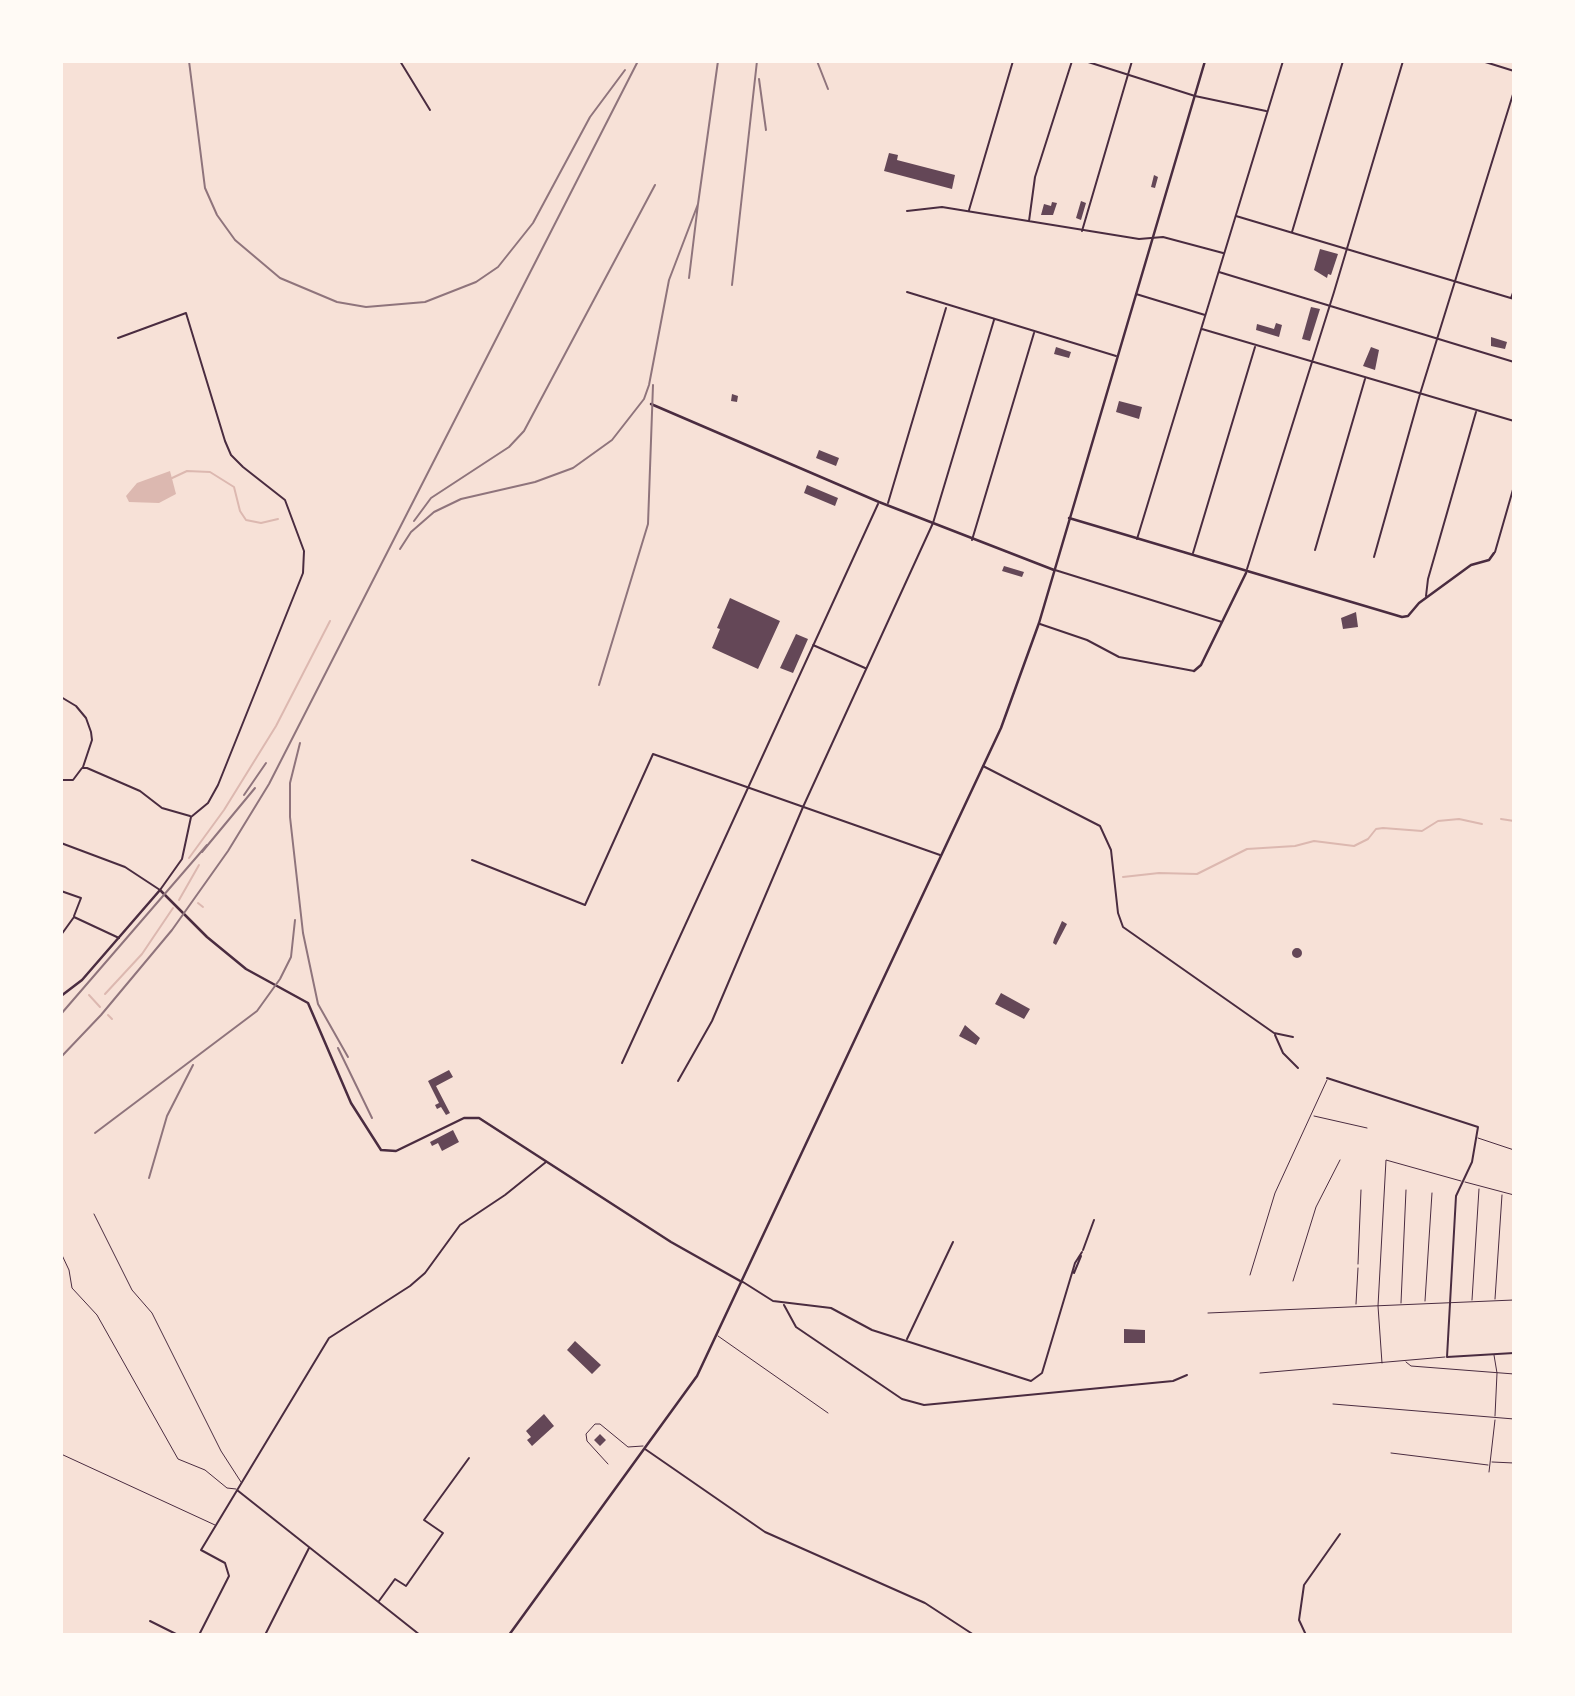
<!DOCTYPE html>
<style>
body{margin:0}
#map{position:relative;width:1575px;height:1696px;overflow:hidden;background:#f7e1d7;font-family:Overpass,sans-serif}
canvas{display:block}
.frame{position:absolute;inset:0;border:63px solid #fffaf5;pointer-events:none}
</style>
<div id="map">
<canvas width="1575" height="1696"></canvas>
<div class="frame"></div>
</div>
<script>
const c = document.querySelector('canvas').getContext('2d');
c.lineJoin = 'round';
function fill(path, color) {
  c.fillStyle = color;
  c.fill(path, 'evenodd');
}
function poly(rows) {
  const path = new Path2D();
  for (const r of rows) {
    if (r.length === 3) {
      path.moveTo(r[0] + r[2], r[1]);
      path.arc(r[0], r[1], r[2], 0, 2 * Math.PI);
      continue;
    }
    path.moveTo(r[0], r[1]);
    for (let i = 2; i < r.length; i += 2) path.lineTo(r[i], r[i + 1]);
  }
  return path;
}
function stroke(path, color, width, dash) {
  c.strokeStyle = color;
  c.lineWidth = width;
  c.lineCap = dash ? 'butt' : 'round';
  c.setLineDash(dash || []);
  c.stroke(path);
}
fill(poly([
 [170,471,176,494,159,503,129,502,126,496,137,483]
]), '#dcb8b0');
stroke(poly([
 [170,479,187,471,210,472,234,487,240,511,246,520,261,523,278,519],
 [1501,819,1514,821],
 [189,858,224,810,276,726,330,621],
 [1123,877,1159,873,1197,874,1247,849,1295,846,1314,841,1354,846,1368,839,1376,829,1383,828,1422,831,1438,821,1459,819,1482,824],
 [179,900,199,865],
 [198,903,203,907],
 [105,994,142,954,173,908],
 [89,995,100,1007],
 [108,1015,112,1019]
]), '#dcb8b0', 2);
fill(poly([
 [889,153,898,155,897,160,955,175,952,189,884,171],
 [1154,175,1158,177,1155,188,1151,187],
 [1081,201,1086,203,1081,220,1076,218],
 [1052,202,1057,203,1053,215,1041,215,1044,204,1051,206],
 [1320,249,1338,254,1331,275,1328,274,1327,278,1314,270],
 [1311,307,1320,309,1310,341,1302,339],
 [1276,323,1282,325,1279,337,1256,330,1257,324,1274,329],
 [1491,337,1507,342,1505,349,1491,346],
 [1056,347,1071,352,1069,358,1054,354],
 [1371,347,1379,350,1375,370,1363,366],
 [732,394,738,396,737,402,731,401],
 [1119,401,1142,407,1139,419,1116,412],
 [819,450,839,458,836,466,816,458],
 [807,485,838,498,835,506,804,493],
 [1004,566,1024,572,1022,577,1002,571],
 [730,598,780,621,758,669,712,648,720,629,717,628],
 [1356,612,1358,627,1343,629,1341,618],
 [796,634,808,639,793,673,780,668],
 [1062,921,1067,924,1056,945,1053,943,1054,939],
 [1297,953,5],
 [1001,993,1030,1009,1024,1019,995,1004],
 [965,1025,980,1038,976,1045,959,1036],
 [449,1070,453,1077,436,1086,450,1113,446,1115,441,1107,437,1109,435,1105,439,1103,428,1081],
 [453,1130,459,1142,442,1151,438,1143,432,1146,430,1142],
 [1124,1329,1145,1330,1145,1343,1124,1343],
 [575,1341,601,1365,592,1374,567,1350],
 [544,1414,554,1426,532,1446,527,1440,531,1437,526,1431],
 [600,1434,606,1440,600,1446,594,1440]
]), '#644757');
stroke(poly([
 [1358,1264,1361,1190]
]), '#4a2c40', 1);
stroke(poly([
 [1314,1116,1367,1128],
 [1478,1138,1514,1150],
 [1465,1182,1514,1195],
 [94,1214,132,1290,152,1313,221,1451,241,1482],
 [61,1253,69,1270,72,1288,97,1315,178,1459,205,1470,227,1488,236,1489],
 [1250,1275,1275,1193,1327,1080],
 [1293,1281,1316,1207,1340,1160],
 [1495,1299,1502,1195],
 [1472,1300,1479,1189],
 [1425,1301,1432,1193],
 [1401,1303,1406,1190],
 [1356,1304,1358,1268],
 [1208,1313,1514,1300],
 [718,1336,828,1413],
 [1494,1355,1497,1373,1495,1416],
 [1406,1362,1411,1366,1514,1374],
 [1382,1363,1378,1306,1386,1160,1461,1181],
 [1260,1373,1445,1357],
 [1333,1404,1514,1419],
 [1391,1453,1488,1465],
 [61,1454,215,1525],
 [1492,1462,1514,1463],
 [608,1464,587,1441,586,1434,595,1424,600,1424,628,1447,643,1446],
 [1489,1472,1495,1420]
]), '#4a2c40', 1);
stroke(poly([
 [400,61,430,110],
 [1085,61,1195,96,1266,111],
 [1482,61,1514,71],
 [969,210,1013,61],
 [907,211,942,207,1139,239,1163,237,1223,253],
 [1236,216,1514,299],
 [1029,221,1035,177,1072,61],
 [1082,231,1132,61],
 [1292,232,1343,61],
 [1219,272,1514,362],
 [907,292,1116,356],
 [1136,294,1205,315],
 [1511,298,1514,290],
 [1202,329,1514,421],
 [888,503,946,308],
 [1137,539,1283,61],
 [972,540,1034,333],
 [1315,550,1365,379],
 [1495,552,1514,486],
 [1193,553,1255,347],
 [1374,557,1420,394,1514,91],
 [1247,569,1334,292,1403,61],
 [1055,570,1222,622],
 [1426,596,1428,579,1476,412],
 [1040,624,1087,640,1119,657,1194,671],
 [813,645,865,668],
 [61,697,76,706,86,718,91,732,92,740,83,767],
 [983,766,1100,826,1111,850,1118,913,1123,927,1274,1033,1293,1037],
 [61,780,73,780,82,768,87,768,140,791,162,808,190,816],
 [61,843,125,867,160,890,182,859,191,817,208,803,218,785,303,573,304,551,285,500,243,467,231,455,225,441,186,313,118,338],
 [472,860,585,905,653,754,940,855],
 [61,891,81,898,74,916],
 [61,935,74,917,119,938],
 [1275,1035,1283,1053,1298,1068],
 [622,1063,878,504],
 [1327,1078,1478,1127,1472,1162,1456,1196,1447,1357,1514,1353],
 [678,1081,712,1021,803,807,933,523,994,320],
 [1083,1250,1094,1220],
 [1074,1273,1081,1256],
 [743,1282,773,1301,831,1308,872,1330,1031,1381,1042,1373,1075,1263,1082,1252],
 [784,1305,796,1327,902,1399,924,1405,1173,1381,1187,1375],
 [907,1339,953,1242],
 [645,1449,765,1532,925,1603,974,1635],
 [237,1490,420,1635],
 [379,1601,395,1579,406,1586,443,1533,424,1520,469,1458],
 [150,1621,178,1635],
 [199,1635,229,1576,225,1563,201,1550,329,1338,410,1286,425,1273,460,1225,505,1195,546,1162],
 [265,1635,309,1548],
 [1306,1635,1299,1620,1304,1585,1340,1534]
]), '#4a2c40', 2);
stroke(poly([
 [651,404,879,502,1054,570],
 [1069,518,1402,617,1408,616,1419,603,1471,565,1489,560,1494,553],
 [1194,671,1201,665,1246,573],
 [61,996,82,980,160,890,207,937,246,969,308,1003,351,1103,381,1150,396,1151,464,1118,479,1118,671,1242,742,1282]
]), '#4a2c40', 2.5);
stroke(poly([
 [509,1635,697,1376,1001,728,1039,623,1205,61]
]), '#4a2c40', 2.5);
stroke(poly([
 [189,61,205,188,217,215,235,240,280,278,337,302,366,307,425,302,476,282,498,267,533,223,590,117,625,70],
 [817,61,828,89],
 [759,79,766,130],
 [698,204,718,61],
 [732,285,757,61],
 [414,521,431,498,509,447,524,431,655,185],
 [400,549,411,532,434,512,461,499,535,482,573,468,612,440,644,399,649,385,669,280,698,204,689,278],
 [599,685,648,524,653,385],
 [300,743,290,783,290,817,303,933,318,1004,348,1057],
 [244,795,266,763],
 [202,852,255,788],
 [61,1014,207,845],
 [338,1048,372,1118],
 [61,1057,101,1015,172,930,228,851,269,784,638,61],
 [95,1133,257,1011,280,979,291,957,295,920],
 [149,1178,167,1116,193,1065]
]), '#8f747c', 2);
</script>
